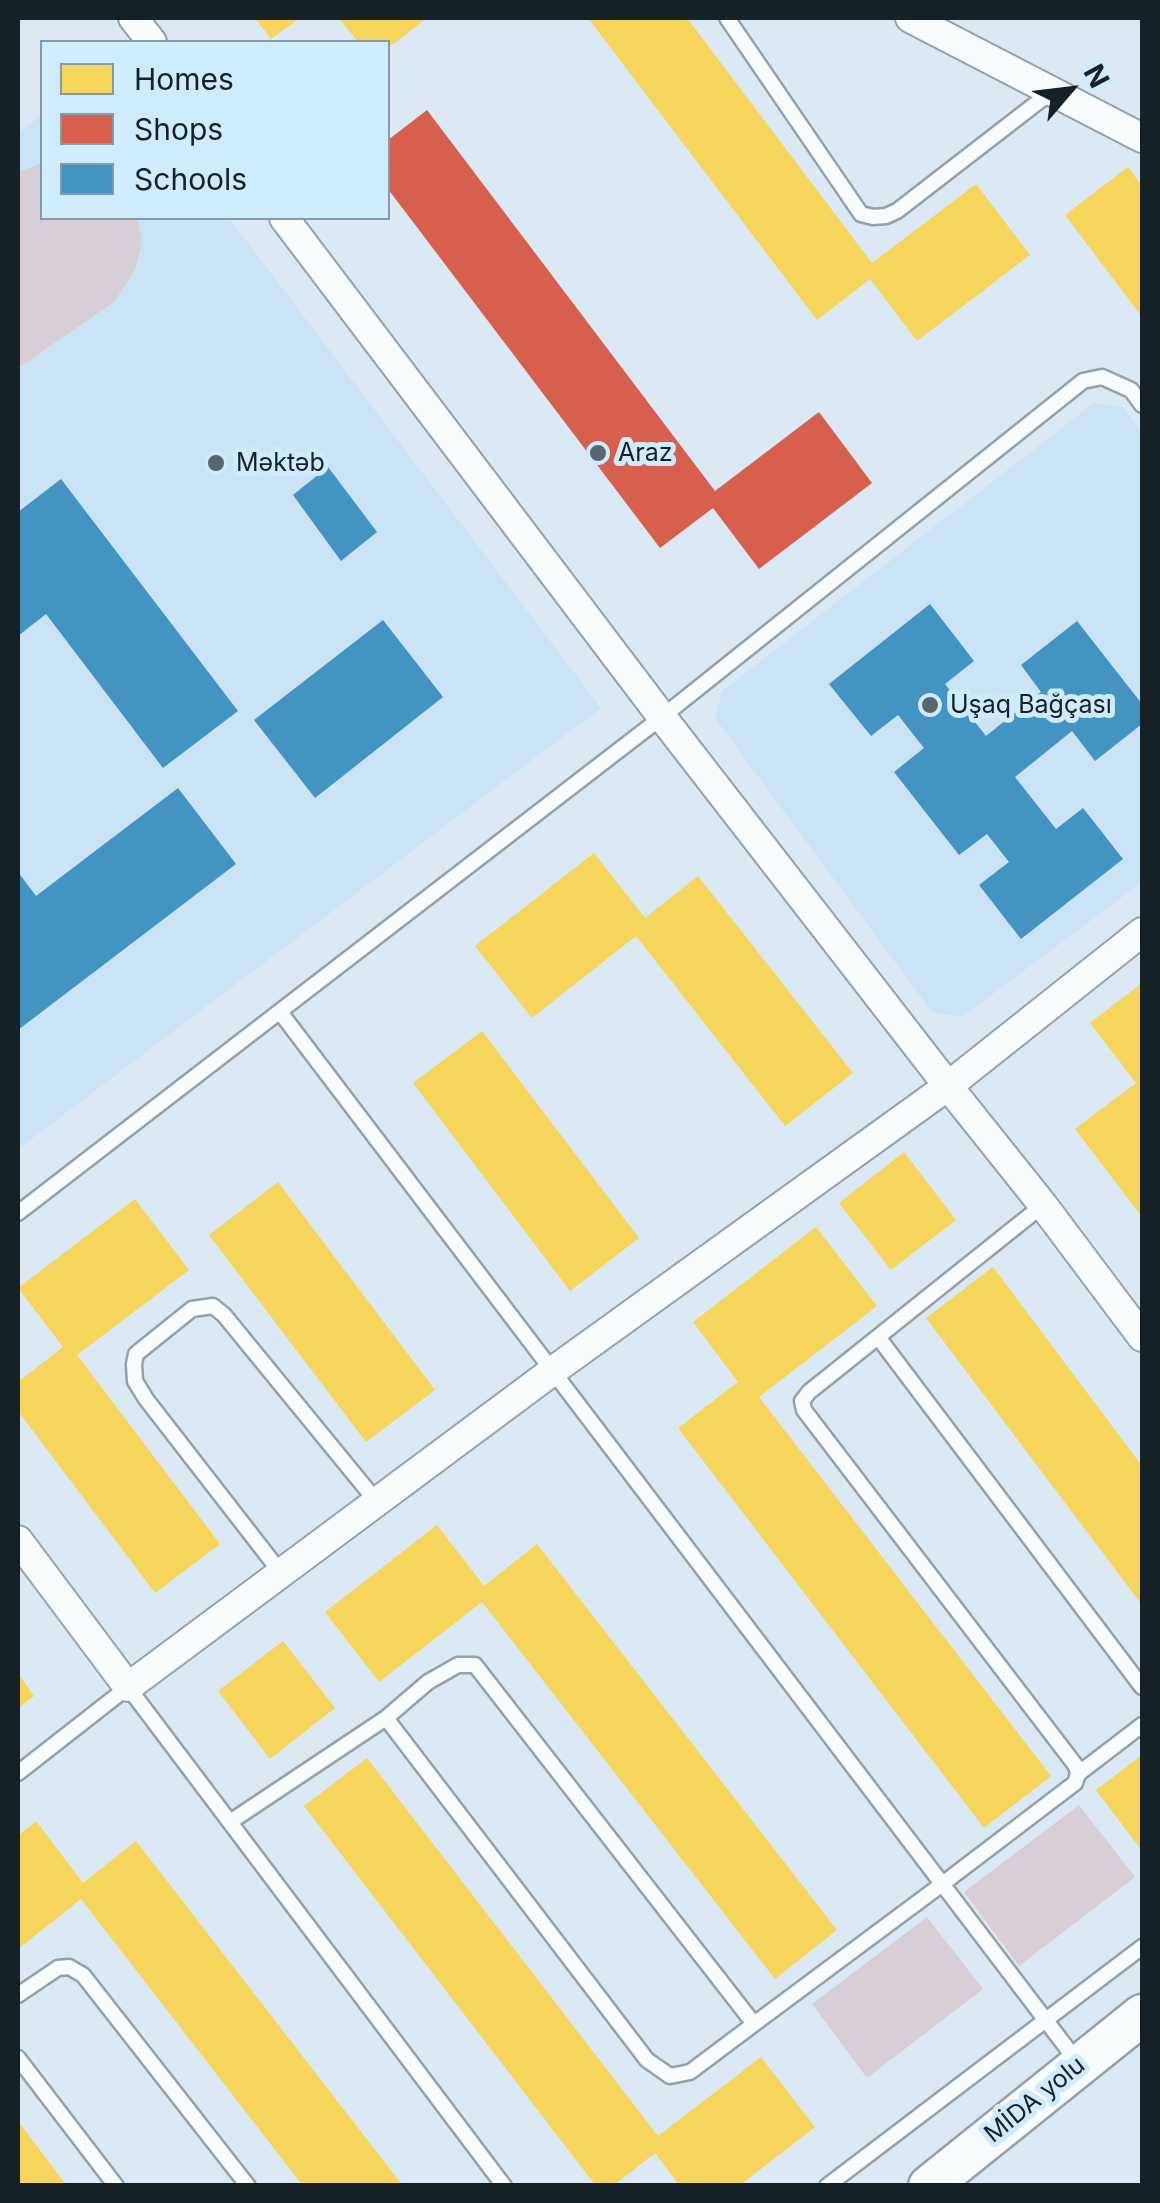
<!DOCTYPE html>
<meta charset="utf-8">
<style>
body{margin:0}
#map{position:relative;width:1160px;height:2203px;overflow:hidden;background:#dae9f4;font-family:Inter,sans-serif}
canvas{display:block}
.frame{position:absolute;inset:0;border:20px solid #152027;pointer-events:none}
.legend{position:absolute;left:40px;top:40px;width:350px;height:180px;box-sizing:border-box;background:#cfebfe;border:2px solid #859aa8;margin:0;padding:12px 18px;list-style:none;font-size:30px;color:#152027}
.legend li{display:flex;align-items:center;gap:20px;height:50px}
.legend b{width:50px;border:2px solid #859aa8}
.north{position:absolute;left:1020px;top:40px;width:100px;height:100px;-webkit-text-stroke:8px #cfebfe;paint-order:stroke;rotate:62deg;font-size:28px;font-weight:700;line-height:40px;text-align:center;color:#152027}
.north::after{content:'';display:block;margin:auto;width:35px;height:45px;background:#152027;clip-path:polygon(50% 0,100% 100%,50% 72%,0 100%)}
</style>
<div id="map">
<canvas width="1160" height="2203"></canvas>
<div class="frame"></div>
<ul class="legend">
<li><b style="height:28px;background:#f6d55c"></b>Homes</li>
<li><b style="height:28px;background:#d6604d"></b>Shops</li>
<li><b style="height:28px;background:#4393c3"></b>Schools</li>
</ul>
<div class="north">N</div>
</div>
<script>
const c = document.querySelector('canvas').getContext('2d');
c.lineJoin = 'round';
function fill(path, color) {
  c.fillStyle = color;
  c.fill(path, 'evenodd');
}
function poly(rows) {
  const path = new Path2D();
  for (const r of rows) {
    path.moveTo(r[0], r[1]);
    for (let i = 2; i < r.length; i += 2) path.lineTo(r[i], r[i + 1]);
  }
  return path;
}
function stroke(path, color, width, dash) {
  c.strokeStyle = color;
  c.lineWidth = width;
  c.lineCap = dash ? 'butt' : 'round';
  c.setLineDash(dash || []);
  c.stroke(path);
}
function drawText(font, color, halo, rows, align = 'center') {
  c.font = font + ' Inter,sans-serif';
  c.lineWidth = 10;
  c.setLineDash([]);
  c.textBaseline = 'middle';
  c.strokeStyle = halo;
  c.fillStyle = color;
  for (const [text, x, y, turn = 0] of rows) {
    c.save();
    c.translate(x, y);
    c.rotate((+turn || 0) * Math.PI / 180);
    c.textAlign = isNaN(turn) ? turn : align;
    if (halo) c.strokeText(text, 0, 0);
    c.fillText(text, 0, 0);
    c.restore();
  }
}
fill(poly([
 [42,115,42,218,229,218,601,708,18,1149,18,133],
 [1094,403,1123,407,1142,432,1142,882,962,1017,932,1012,715,718,722,691]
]), '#cae4f6');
fill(poly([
 [42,163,42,218,137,218,142,242,135,270,114,302,18,368,18,172],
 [1079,1805,1135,1877,1019,1966,964,1892],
 [927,1917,983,1989,867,2078,812,2004]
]), '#d8ced6');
fill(poly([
 [255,18,300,18,271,39],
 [339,18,427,18,388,48,388,42,358,42],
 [588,18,687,18,872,263,976,184,1030,255,917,341,870,279,817,320],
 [1128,167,1142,186,1142,317,1065,215],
 [594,853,645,918,698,876,853,1073,785,1126,636,936,532,1018,475,946],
 [1142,983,1142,1217,1075,1129,1136,1083,1090,1023],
 [482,1031,639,1238,570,1291,413,1083],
 [904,1152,956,1220,891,1270,839,1203],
 [278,1182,435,1390,366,1442,209,1235],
 [135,1199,189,1270,77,1355,220,1544,155,1593,18,1411,18,1382,63,1347,18,1288],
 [816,1227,877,1306,759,1397,1051,1776,984,1828,678,1428,738,1382,693,1322],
 [993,1267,1142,1466,1142,1605,926,1318],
 [437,1525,484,1586,537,1544,837,1930,775,1979,482,1602,379,1682,325,1612],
 [283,1641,335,1708,270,1759,218,1691],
 [18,1673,34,1696,18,1708],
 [1142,1755,1142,1851,1096,1790],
 [367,1758,658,2136,761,2057,815,2127,739,2186,680,2186,655,2153,613,2186,596,2186,304,1806],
 [36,1821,83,1883,136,1841,403,2186,303,2186,81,1899,18,1949,18,1836],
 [18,2121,67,2186,18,2186]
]), '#f6d55c');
fill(poly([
 [427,110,715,491,819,412,872,483,759,569,713,508,660,548,388,189,388,140]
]), '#d6604d');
fill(poly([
 [328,467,377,532,341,561,293,495],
 [61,479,238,711,163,768,46,614,18,636,18,512],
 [930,604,974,661,945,684,986,736,1041,692,1021,665,1077,621,1142,704,1142,724,1095,761,1072,731,1015,777,1056,829,1083,808,1123,859,1021,939,979,885,1009,862,987,834,959,855,894,772,924,748,898,715,871,736,829,684],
 [383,620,443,697,315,798,254,720],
 [178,788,236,864,18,1030,18,872,36,896]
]), '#4393c3');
const lane = poly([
 [727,18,861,214,873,217,886,216,897,211,1051,92],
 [280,1012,1079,2064],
 [18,1213,662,717,1083,381,1102,377,1131,390,1142,405],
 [878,1337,1142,1687],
 [281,1573,146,1399,135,1381,134,1364,136,1354,192,1309,213,1306,224,1315,377,1502],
 [386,1718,647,2060,670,2076,690,2072,754,2024],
 [18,1773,128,1687,504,2186],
 [1078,1774,1142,1725],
 [230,1822,386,1718,428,1682,458,1665,475,1665,754,2024,941,1885,1075,1783,1078,1774,1076,1766,804,1410,802,1401,809,1392,1043,1205],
 [18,1995,58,1968,69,1967,83,1975,248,2186],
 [18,2058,116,2186],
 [827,2186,1142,1947]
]);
const street = poly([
 [133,18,152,42],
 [910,18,1142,138],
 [284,218,662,717,948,1086,1043,1205,1142,1337],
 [18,1540,128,1687,554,1370,948,1086,1142,932]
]);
const secondary = poly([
 [929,2186,1142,2015]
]);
stroke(lane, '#95a1a9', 19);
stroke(street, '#95a1a9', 32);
stroke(secondary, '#95a1a9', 45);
stroke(lane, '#f9fcfd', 14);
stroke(street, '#f9fcfd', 28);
stroke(secondary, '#f9fcfd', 40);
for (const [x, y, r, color] of [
 [598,453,10,"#5a666f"],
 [216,463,10,"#5a666f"],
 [930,705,10,"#5a666f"]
]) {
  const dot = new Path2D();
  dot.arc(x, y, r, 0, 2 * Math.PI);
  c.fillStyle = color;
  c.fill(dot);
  stroke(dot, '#cfebfe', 4);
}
drawText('25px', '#152027', '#cfebfe', [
 ["Araz",618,453],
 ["Məktəb",236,463],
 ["Uşaq Bağçası",950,705]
], 'left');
drawText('25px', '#152027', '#cfebfe', [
 ["MİDA yolu",1035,2100,-39]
]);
</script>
